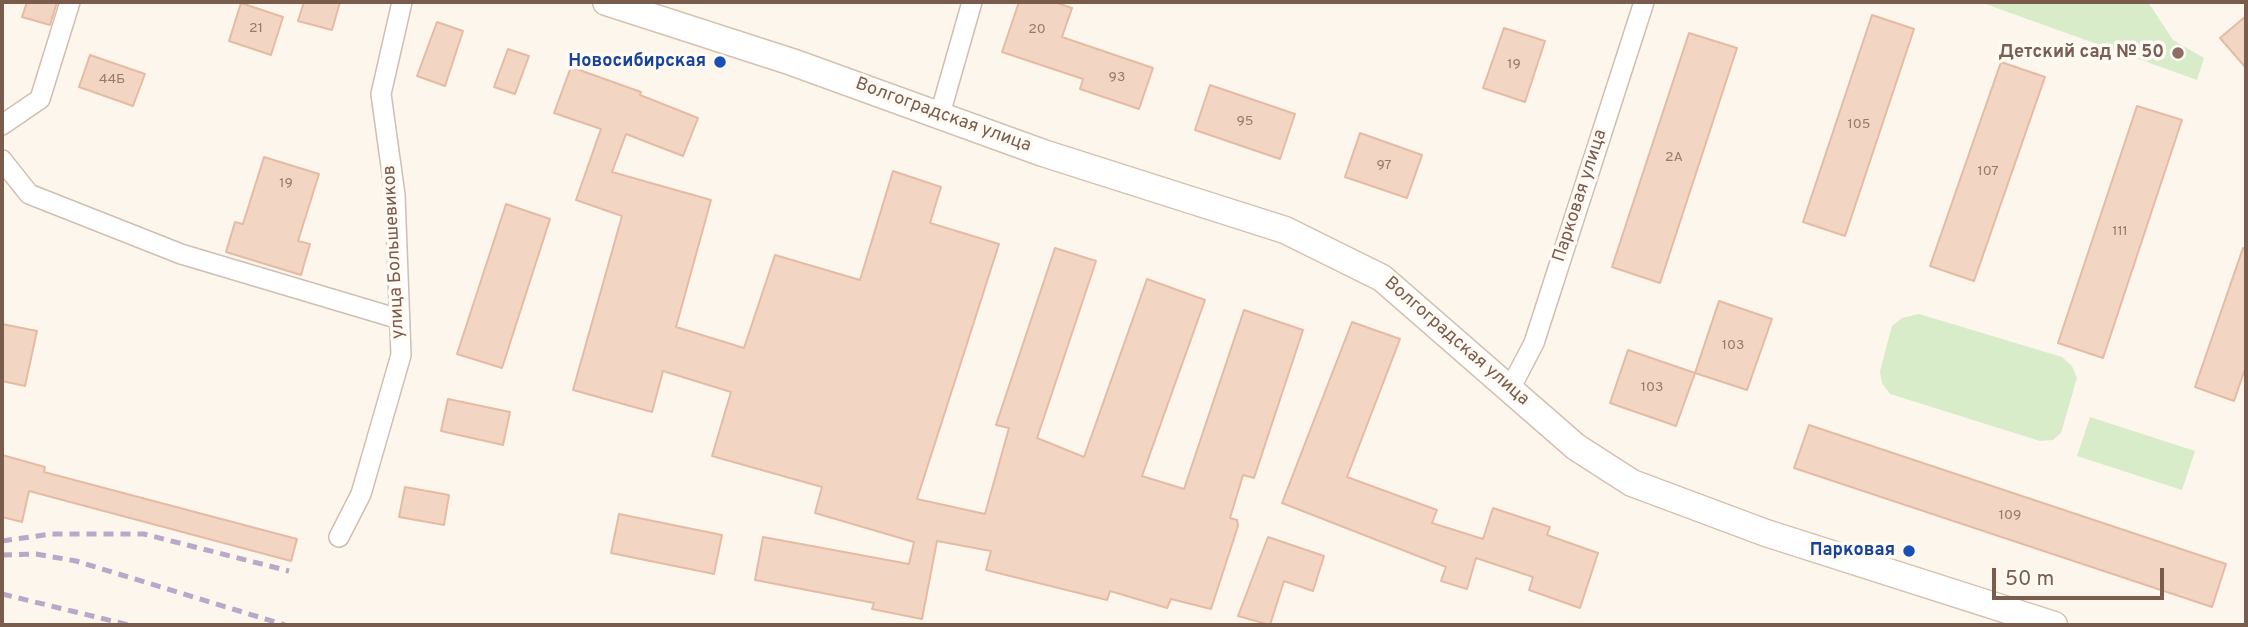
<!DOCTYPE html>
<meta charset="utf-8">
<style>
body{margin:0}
#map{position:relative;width:2248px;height:627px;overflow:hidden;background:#fdf6ec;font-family:Overpass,sans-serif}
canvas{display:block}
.frame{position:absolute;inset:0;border:4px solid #7a5c4d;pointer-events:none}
.scale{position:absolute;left:1992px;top:568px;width:172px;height:32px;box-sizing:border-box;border:4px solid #7a5c4d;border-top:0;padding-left:9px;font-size:21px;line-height:24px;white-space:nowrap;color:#7a5c4d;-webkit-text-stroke:5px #fffaf3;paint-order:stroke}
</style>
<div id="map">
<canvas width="2248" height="627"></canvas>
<div class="frame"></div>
<div class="scale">50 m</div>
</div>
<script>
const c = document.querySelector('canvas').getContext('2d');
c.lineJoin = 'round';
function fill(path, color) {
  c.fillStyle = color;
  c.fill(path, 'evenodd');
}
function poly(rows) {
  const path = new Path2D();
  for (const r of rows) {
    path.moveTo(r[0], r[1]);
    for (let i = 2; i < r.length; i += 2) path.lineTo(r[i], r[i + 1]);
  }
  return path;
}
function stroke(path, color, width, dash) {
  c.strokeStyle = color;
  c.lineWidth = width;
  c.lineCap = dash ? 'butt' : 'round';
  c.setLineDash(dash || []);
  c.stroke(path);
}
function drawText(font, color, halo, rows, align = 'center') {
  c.font = font + ' Overpass,sans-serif';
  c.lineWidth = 7;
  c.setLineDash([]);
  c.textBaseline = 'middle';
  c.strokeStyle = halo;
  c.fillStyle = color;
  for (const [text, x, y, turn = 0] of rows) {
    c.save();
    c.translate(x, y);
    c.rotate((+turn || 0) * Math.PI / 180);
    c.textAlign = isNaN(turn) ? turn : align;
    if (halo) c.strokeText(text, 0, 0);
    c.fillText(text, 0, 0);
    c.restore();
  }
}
fill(poly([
 [1980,2,2148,2,2173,40,2204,58,2197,80],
 [1919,314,2062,357,2072,366,2077,378,2061,433,2053,440,2040,441,1890,394,1882,383,1880,371,1892,326,1902,318],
 [2090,417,2195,451,2182,490,2077,456]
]), '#d8ecc9');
const building = poly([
 [27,2,57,2,50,25,22,17,27,2],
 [304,2,340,2,332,30,298,21,304,2],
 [1019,2,1054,2,1072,8,1062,37,1153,68,1139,109,1080,89,1083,79,1002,52,1019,2],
 [241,3,283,17,271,55,229,41,241,3],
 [1872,15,1914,29,1845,236,1803,222,1872,15],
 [2246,16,2246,68,2220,38,2246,16],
 [437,22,463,31,445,86,417,76,437,22],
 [1504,28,1545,41,1525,102,1483,88,1504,28],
 [1689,33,1737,48,1660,283,1612,267,1689,33],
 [508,49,529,56,515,94,494,87,508,49],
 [90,55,145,74,133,106,79,87,90,55],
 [2001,62,2045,77,1974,281,1930,266,2001,62],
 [571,67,641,92,640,95,698,118,683,156,626,134,612,172,711,200,676,327,744,348,775,255,860,280,893,171,941,187,930,223,999,244,917,499,985,514,1009,428,996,425,1055,248,1096,261,1037,438,1084,457,1147,279,1205,300,1142,476,1184,489,1244,310,1303,330,1254,478,1243,475,1230,518,1237,520,1238,526,1211,609,1171,599,1167,608,1110,591,1107,600,986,570,991,551,937,541,922,619,872,609,874,603,755,580,763,537,909,564,914,542,815,513,822,487,712,456,731,392,663,371,652,412,573,390,622,216,576,200,601,129,554,113,571,67],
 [1210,85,1295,114,1280,159,1195,130,1210,85],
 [2137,106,2182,120,2103,358,2058,343,2137,106],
 [1360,133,1422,155,1407,198,1345,177,1360,133],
 [264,157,319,174,298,241,310,244,301,275,226,252,235,222,243,224,264,157],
 [506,204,550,219,502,368,457,354,506,204],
 [2243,248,2246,249,2246,366,2234,401,2195,387,2243,248],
 [1719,301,1772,319,1747,390,1695,373,1719,301],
 [1352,322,1400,339,1347,477,1437,510,1432,523,1483,539,1493,508,1550,527,1547,535,1598,553,1580,608,1529,590,1533,577,1476,558,1467,589,1441,581,1446,567,1282,503,1352,322],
 [2,324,37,331,25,386,2,381,2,324],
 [1628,350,1695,373,1676,426,1610,403,1628,350],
 [448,399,510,412,503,445,441,431,448,399],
 [1809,425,2226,564,2212,607,1794,468,1809,425],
 [2,455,45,467,44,472,297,539,291,561,29,491,22,522,2,517,2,455],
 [405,487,449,495,444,525,399,517,405,487],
 [619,514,722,535,714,574,611,553,619,514],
 [1268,537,1324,556,1313,591,1284,581,1270,625,1238,616,1268,537]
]);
fill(building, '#f3d5c3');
stroke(building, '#e6bba3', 2);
const street = poly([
 [940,114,972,2],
 [2,125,40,99,70,2],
 [2,160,29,194,181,254,399,319],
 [1511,387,1534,343,1644,2],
 [339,537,361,494,401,355,395,195,381,94,402,2]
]);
const secondary = poly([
 [606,2,792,62,1043,153,1285,230,1382,278,1576,447,1632,483,1766,533,2054,625]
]);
stroke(street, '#d1beb0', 22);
stroke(secondary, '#d6c0b0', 29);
stroke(street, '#fff', 19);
stroke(secondary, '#fff', 26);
stroke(poly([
 [2,541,51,534,144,534,289,571],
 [2,555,36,554,76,561,285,625],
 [2,594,129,625]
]), '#b9a8c9', 5, [10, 7]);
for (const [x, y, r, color] of [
 [2178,53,7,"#8d6e63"],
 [720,62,7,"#1a4fb4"],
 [1909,551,7,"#1a4fb4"]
]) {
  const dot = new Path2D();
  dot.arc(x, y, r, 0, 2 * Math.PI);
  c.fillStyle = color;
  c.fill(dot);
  stroke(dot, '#fffaf3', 2.5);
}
drawText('14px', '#987a6a', null, [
 ["21",256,29],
 ["20",1037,30],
 ["19",1514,65],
 ["93",1117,78],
 ["44Б",112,80],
 ["95",1245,122],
 ["105",1859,125],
 ["2А",1674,158],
 ["97",1384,166],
 ["107",1988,172],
 ["19",286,184],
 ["111",2120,232],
 ["103",1733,346],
 ["103",1652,388],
 ["109",2010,516]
]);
drawText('bold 18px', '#785e54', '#fffaf3', [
 ["Детский сад № 50",2164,53]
], 'right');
drawText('bold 18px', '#164399', '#fffaf3', [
 ["Новосибирская",706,62],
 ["Парковая",1895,551]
], 'right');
drawText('18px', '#7a5c4d', '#fffaf3', [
 ["Волгоградская улица",943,116,20],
 ["Парковая улица",1581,196,-72],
 ["улица Большевиков",395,252,-93],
 ["Волгоградская улица",1456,342,41]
]);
</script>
